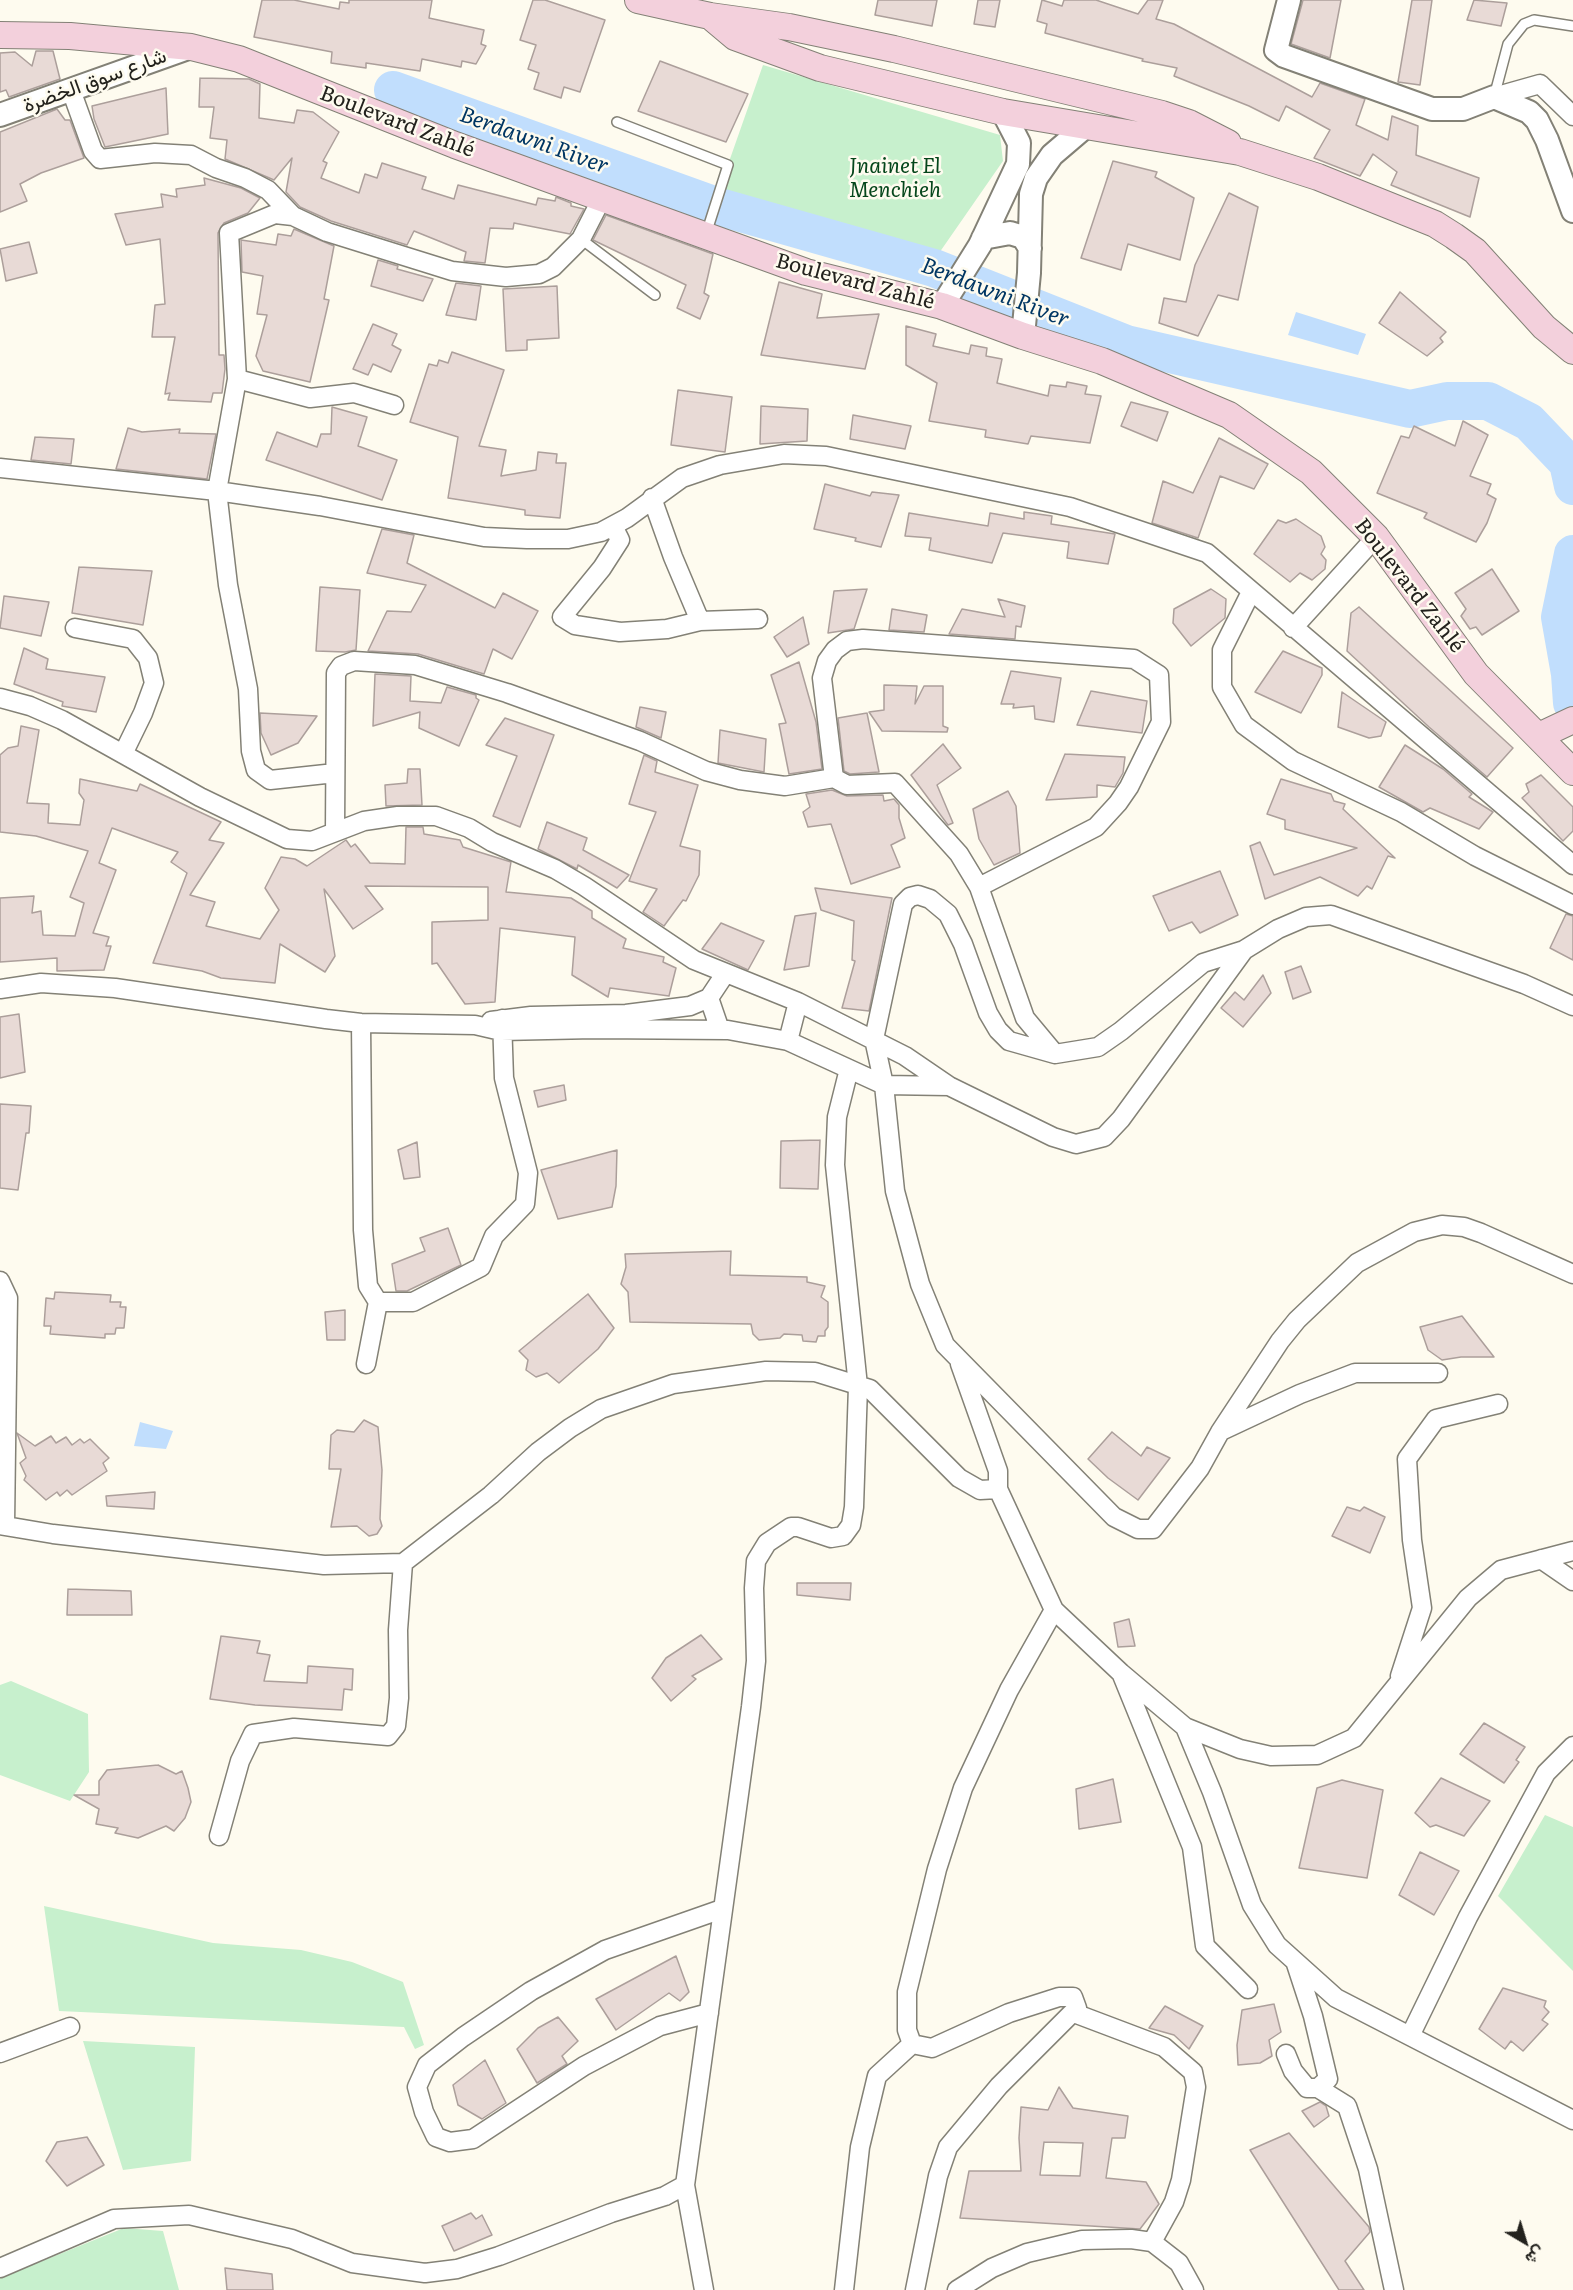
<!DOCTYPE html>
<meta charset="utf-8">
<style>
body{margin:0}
#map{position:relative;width:1573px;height:2290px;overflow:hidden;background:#fefbef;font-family:Literata,Vazirmatn,serif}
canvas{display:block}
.north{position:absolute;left:1495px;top:2212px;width:60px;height:60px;-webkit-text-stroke:4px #fefbef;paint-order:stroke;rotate:142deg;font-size:16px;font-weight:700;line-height:24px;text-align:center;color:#23221d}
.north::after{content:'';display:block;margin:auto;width:21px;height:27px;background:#23221d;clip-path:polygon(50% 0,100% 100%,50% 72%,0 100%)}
</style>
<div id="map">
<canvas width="1573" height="2290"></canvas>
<div class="north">ش</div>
</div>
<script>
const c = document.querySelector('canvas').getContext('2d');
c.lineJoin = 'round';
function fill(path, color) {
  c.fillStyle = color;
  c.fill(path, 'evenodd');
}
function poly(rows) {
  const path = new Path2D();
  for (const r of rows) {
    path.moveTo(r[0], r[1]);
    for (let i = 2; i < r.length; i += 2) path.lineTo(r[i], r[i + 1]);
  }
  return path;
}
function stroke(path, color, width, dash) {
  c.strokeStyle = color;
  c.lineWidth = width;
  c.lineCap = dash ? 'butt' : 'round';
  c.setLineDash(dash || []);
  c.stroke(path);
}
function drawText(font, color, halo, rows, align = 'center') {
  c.font = font + ' Literata,Vazirmatn,serif';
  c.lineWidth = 5;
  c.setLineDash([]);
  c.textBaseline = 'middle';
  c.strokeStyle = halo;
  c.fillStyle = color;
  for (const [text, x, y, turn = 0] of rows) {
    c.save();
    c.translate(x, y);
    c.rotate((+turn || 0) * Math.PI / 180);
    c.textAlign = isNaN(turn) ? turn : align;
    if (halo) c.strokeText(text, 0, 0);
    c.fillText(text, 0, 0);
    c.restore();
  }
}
fill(poly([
 [763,65,1000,135,1003,161,928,269,718,193],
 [11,1681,88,1714,89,1772,70,1801,0,1775,0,1685],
 [1545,1815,1573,1827,1573,1971,1498,1896],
 [44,1906,213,1943,301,1950,352,1962,403,1982,424,2045,415,2049,404,2027,59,2011],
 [83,2041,195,2047,191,2161,123,2170],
 [124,2228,163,2231,179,2290,0,2290,0,2278]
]), '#c7f0cd');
fill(poly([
 [1296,312,1366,334,1358,355,1288,335],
 [140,1422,173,1431,166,1449,134,1446]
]), '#c1defd');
stroke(poly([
 [393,90,716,206,934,268,1126,344,1410,409,1447,401,1488,401,1529,422,1568,463,1573,486],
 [1572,703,1570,674,1560,617,1573,554]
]), '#c1defd', 38);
const building = poly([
 [262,0,294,0,339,9,340,2,349,3,349,0,432,0,429,18,484,30,481,44,486,46,476,64,462,61,461,67,422,59,420,71,366,63,366,68,331,63,332,52,254,37,262,0],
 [533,0,545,0,605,20,580,92,564,87,561,98,534,89,539,73,528,69,536,45,520,40,533,0],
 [878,0,937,0,932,26,875,15,878,0],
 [978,0,1000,0,995,27,974,24,978,0],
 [1042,0,1062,6,1064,0,1096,0,1138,14,1148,0,1163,0,1156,19,1174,24,1312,97,1320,83,1365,99,1356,125,1388,140,1392,116,1418,126,1416,155,1479,178,1470,217,1391,185,1397,172,1373,154,1360,176,1314,158,1330,130,1286,106,1279,121,1249,106,1174,76,1177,68,1142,61,1143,59,1045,33,1047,24,1037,21,1042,0],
 [1303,0,1341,0,1330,58,1291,44,1303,0],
 [1412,0,1432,0,1420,85,1398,82,1412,0],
 [1474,0,1507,3,1501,26,1467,20,1474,0],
 [36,51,53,51,60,79,9,97,6,90,0,92,0,53,15,52,32,66,36,51],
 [660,61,748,94,726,142,638,111,660,61],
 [200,78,249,79,260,84,259,118,294,123,297,110,313,112,339,132,323,161,327,163,321,178,359,193,365,174,377,178,382,163,426,177,422,189,454,199,458,185,536,205,538,198,555,201,556,197,571,203,571,206,584,209,570,234,514,223,513,229,490,228,485,263,464,261,466,252,414,231,407,245,331,221,300,207,286,192,292,158,274,180,225,159,227,140,210,138,214,107,199,107,200,78],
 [166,88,168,134,105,147,94,119,92,106,166,88],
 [57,109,65,120,70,120,84,158,41,173,20,184,27,201,0,212,0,132,57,109],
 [1113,161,1157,172,1155,177,1194,198,1180,260,1128,244,1121,270,1081,258,1113,161],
 [204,178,241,188,260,198,248,213,224,223,218,233,219,355,224,355,225,369,222,393,213,393,211,402,168,400,170,393,165,394,175,337,152,337,155,305,165,304,160,239,126,245,115,214,163,207,161,194,177,197,176,189,205,185,204,178],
 [1229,193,1258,207,1238,300,1218,295,1198,336,1159,323,1164,298,1186,302,1195,265,1229,193],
 [606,215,713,254,704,293,709,296,700,319,677,308,686,285,593,240,606,215],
 [294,229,334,246,324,299,329,300,310,382,263,371,256,356,267,315,257,314,263,276,242,272,241,240,276,245,278,234,291,236,294,229],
 [29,242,37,273,6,281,0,249,29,242],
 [378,260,398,266,397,269,433,279,423,301,371,286,378,260],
 [779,282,822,294,817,318,879,314,865,369,761,355,779,282],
 [456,283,481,286,476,320,446,315,456,283],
 [557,286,559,338,527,340,527,350,506,351,503,289,557,286],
 [1400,292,1446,332,1440,338,1443,342,1427,356,1379,323,1400,292],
 [373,324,397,334,392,345,401,350,391,372,373,364,368,375,353,369,373,324],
 [906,326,936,334,933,346,969,354,971,345,987,348,986,356,1002,359,997,383,1048,396,1050,385,1066,387,1067,382,1087,386,1085,394,1101,396,1090,443,1031,436,1028,444,985,437,986,430,929,421,937,383,906,365,906,326],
 [452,352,504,370,479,446,506,450,501,476,536,470,538,452,557,454,556,463,566,463,560,518,525,515,525,510,448,498,458,437,410,422,429,364,437,366,439,360,448,363,452,352],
 [678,390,732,397,725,452,671,445,678,390],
 [1131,402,1168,412,1157,441,1121,426,1131,402],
 [761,406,808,409,807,441,760,444,761,406],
 [332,407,367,417,358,446,397,460,382,500,266,460,277,432,317,447,321,434,331,434,332,407],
 [853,415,911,426,905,449,850,439,853,415],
 [1463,421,1488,435,1470,476,1491,484,1487,494,1496,499,1487,523,1476,542,1424,518,1427,513,1377,493,1401,436,1409,438,1414,426,1455,446,1463,421],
 [128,428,142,432,180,429,179,433,216,434,207,479,116,469,128,428],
 [35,437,74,439,71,464,31,460,35,437],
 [1219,438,1268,464,1254,489,1220,476,1198,538,1152,523,1163,481,1193,493,1219,438],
 [825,484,870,496,872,492,899,495,881,547,855,541,856,538,814,529,825,484],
 [1024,512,1052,516,1051,524,1115,534,1108,564,1067,558,1069,542,1003,533,992,563,929,550,931,538,905,536,909,513,988,526,990,513,1024,519,1024,512],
 [1296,519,1321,536,1325,547,1321,554,1326,560,1325,569,1312,580,1300,573,1290,582,1254,554,1278,520,1286,523,1296,519],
 [382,529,414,535,407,563,495,608,503,593,538,611,512,659,493,649,484,674,418,654,368,651,387,611,411,612,426,585,367,573,382,529],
 [79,567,152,571,143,625,72,613,79,567],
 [1492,569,1519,611,1482,635,1476,627,1470,629,1461,616,1466,609,1455,593,1492,569],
 [320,587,360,590,356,650,345,652,316,651,320,587],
 [867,589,854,629,828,633,834,591,867,589],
 [1211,589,1226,599,1225,618,1191,646,1173,623,1174,609,1211,589],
 [4,596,49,602,41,636,0,628,4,596],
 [998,599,1025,606,1021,627,1016,626,1015,639,949,634,962,609,1005,617,998,599],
 [1359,607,1513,748,1487,777,1429,727,1347,651,1351,613,1359,607],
 [892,609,927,615,924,632,889,630,892,609],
 [803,617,809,644,787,657,774,637,803,617],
 [24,648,48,659,46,669,105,677,96,712,62,706,63,702,14,684,24,648],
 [1283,651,1322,668,1322,675,1301,713,1255,692,1283,651],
 [799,662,816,722,822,769,789,774,779,724,786,723,771,675,799,662],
 [1011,671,1061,678,1054,722,1035,719,1034,706,1013,708,1014,704,1001,704,1011,671],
 [375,674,411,676,410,701,441,703,447,687,476,695,476,698,479,700,459,746,419,728,420,712,373,726,375,674],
 [884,685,917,686,915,704,924,686,943,686,943,726,948,728,947,732,882,731,869,712,884,710,884,685],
 [1091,691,1147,701,1142,733,1077,725,1091,691],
 [1342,692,1386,722,1381,736,1369,738,1338,727,1342,692],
 [640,707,666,712,661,738,636,727,640,707],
 [260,713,317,716,298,743,271,755,261,733,260,713],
 [867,713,879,772,850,774,844,771,838,718,867,713],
 [505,718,554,735,520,827,493,816,517,756,486,745,505,718],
 [21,726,39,730,27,803,49,804,48,823,80,825,84,800,79,793,80,779,137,791,140,784,221,822,209,840,224,843,190,895,215,902,206,926,260,939,279,910,265,888,281,857,295,859,307,866,346,840,351,847,355,844,370,863,405,864,406,827,423,827,424,834,460,840,463,847,511,862,506,892,571,898,592,911,592,918,626,939,623,948,664,957,663,962,676,968,669,996,610,988,608,997,572,975,575,937,500,928,495,1002,465,1004,437,963,432,964,432,922,488,920,488,887,365,886,383,909,353,929,324,889,335,956,325,972,280,944,275,983,221,978,202,971,153,963,187,873,171,862,178,852,112,828,99,863,116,870,93,933,109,937,106,946,111,946,104,970,57,971,57,958,0,962,0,898,34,896,32,913,41,911,43,935,75,936,84,903,70,897,88,851,36,836,0,832,0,755,8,748,18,746,21,726],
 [720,730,766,739,764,772,718,763,720,730],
 [943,744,961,768,937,785,953,823,948,825,911,775,943,744],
 [1405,745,1443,769,1472,794,1469,797,1493,812,1479,829,1430,808,1423,812,1379,787,1405,745],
 [1065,754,1125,757,1123,773,1115,787,1097,785,1097,797,1046,800,1065,754],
 [644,755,657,761,655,772,698,785,680,846,700,851,699,875,686,901,683,900,664,926,643,912,657,889,629,881,656,812,629,804,644,755],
 [408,769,420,769,422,805,386,806,385,785,407,783,408,769],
 [1541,775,1573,807,1573,831,1563,841,1522,798,1529,792,1526,784,1541,775],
 [1281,779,1331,794,1334,801,1345,804,1343,809,1395,858,1388,856,1372,889,1367,886,1358,896,1320,877,1265,899,1250,846,1260,842,1274,875,1357,848,1285,829,1285,820,1267,814,1281,779],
 [832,790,847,796,883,795,884,801,894,799,899,805,899,818,905,838,891,845,900,867,851,884,831,824,808,827,803,812,810,807,806,794,832,790],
 [1008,791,1016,806,1020,853,994,865,979,839,973,809,1008,791],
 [547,822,587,838,583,850,629,875,617,888,578,865,577,869,538,849,547,822],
 [1220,871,1238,915,1200,933,1192,922,1169,931,1153,896,1220,871],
 [815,888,892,898,869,1011,842,1008,855,961,852,960,854,921,821,910,815,888],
 [816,913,809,966,784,970,795,916,816,913],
 [1566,914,1573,916,1573,960,1550,948,1566,914],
 [721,923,764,941,748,970,702,949,721,923],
 [1301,966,1311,992,1293,999,1285,972,1301,966],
 [1263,975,1271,993,1243,1027,1221,1008,1235,992,1244,1000,1263,975],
 [19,1014,25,1072,0,1078,0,1017,19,1014],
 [564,1085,566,1100,538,1107,534,1091,564,1085],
 [0,1104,31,1106,29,1133,26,1133,18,1190,0,1188,0,1104],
 [820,1140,818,1189,780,1188,781,1141,820,1140],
 [417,1142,420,1177,404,1179,398,1150,417,1142],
 [617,1150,616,1186,612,1207,558,1219,541,1170,617,1150],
 [448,1228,461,1265,407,1291,396,1291,392,1264,425,1251,420,1238,448,1228],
 [731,1251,730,1275,807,1277,807,1282,825,1286,821,1297,828,1302,828,1327,825,1331,825,1336,818,1336,816,1342,803,1341,802,1335,784,1334,780,1338,759,1340,753,1334,751,1324,630,1322,628,1292,621,1284,626,1267,625,1254,731,1251],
 [55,1292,111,1295,110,1302,121,1302,120,1307,126,1307,124,1328,116,1328,115,1334,105,1334,105,1338,50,1334,51,1326,44,1326,46,1298,54,1299,55,1292],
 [588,1294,614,1328,598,1349,559,1383,547,1373,536,1377,526,1370,528,1360,519,1351,588,1294],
 [345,1310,345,1340,327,1340,325,1312,345,1310],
 [1462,1316,1494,1357,1461,1357,1442,1360,1428,1350,1420,1327,1462,1316],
 [364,1420,378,1427,382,1470,380,1519,382,1526,377,1534,369,1536,357,1526,331,1527,341,1469,329,1469,331,1435,337,1430,354,1432,364,1420],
 [1112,1432,1141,1456,1147,1447,1170,1458,1138,1500,1108,1478,1088,1459,1112,1432],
 [17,1433,35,1446,51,1436,56,1443,66,1437,72,1445,80,1439,84,1443,90,1439,109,1458,103,1463,107,1471,72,1495,67,1490,60,1496,57,1492,46,1500,24,1480,26,1476,20,1463,26,1458,17,1433],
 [155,1492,154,1509,107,1506,106,1496,155,1492],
 [1347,1507,1360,1511,1364,1507,1385,1517,1370,1553,1332,1536,1347,1507],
 [797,1583,851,1583,850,1600,797,1595,797,1583],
 [68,1589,131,1591,132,1615,67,1615,68,1589],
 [1129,1619,1135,1646,1118,1647,1114,1623,1129,1619],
 [701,1635,722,1659,692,1676,696,1679,671,1701,652,1678,666,1658,701,1635],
 [221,1636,260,1641,257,1653,270,1655,264,1681,307,1683,308,1666,353,1669,352,1690,344,1689,342,1710,255,1705,210,1699,221,1636],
 [1484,1723,1525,1747,1516,1760,1519,1762,1504,1783,1460,1754,1484,1723],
 [158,1765,176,1774,182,1771,188,1788,191,1802,185,1818,174,1831,166,1826,138,1838,115,1833,118,1828,96,1824,99,1809,74,1795,99,1795,99,1781,107,1770,158,1765],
 [1441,1778,1490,1801,1464,1836,1436,1825,1430,1827,1415,1813,1441,1778],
 [1113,1779,1121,1822,1079,1829,1076,1789,1113,1779],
 [1342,1780,1383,1790,1367,1878,1299,1868,1317,1788,1342,1780],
 [1420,1852,1459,1871,1434,1915,1399,1895,1420,1852],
 [676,1956,689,1992,680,2001,669,1993,616,2030,596,1999,676,1956],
 [1503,1988,1546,2001,1544,2007,1549,2012,1542,2020,1548,2024,1523,2051,1511,2041,1505,2049,1479,2029,1503,1988],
 [1274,2004,1281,2032,1269,2040,1272,2056,1260,2063,1238,2065,1237,2045,1242,2010,1274,2004],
 [1165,2006,1203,2026,1189,2049,1174,2035,1149,2028,1165,2006],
 [558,2017,578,2041,562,2056,567,2064,537,2083,517,2049,538,2028,558,2017],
 [485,2060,506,2103,482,2119,458,2105,453,2085,485,2060],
 [1059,2087,1073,2108,1128,2116,1125,2138,1112,2138,1106,2178,1146,2182,1159,2204,1140,2229,960,2218,969,2171,1021,2171,1019,2138,1021,2107,1048,2110,1059,2087],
 [1044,2142,1083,2143,1080,2176,1040,2175,1044,2142],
 [1320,2102,1326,2106,1329,2116,1314,2127,1302,2111,1320,2102],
 [1289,2133,1369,2227,1370,2232,1345,2261,1364,2290,1339,2290,1250,2150,1289,2133],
 [87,2137,104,2165,67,2186,46,2161,57,2142,87,2137],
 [471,2213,476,2219,482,2215,492,2235,454,2251,442,2226,471,2213],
 [225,2268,272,2274,273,2290,227,2290,225,2268]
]);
fill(building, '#e8dad6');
stroke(building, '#ac9f9b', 1.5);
const service = poly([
 [1494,97,1508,44,1524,24,1534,20,1573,26],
 [617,122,728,165,706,234],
 [581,239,655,295]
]);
const minor = poly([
 [71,90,93,151,100,159,155,153,191,155,216,168,245,178,268,190,293,216,327,232,452,271,506,277,539,274,553,267,581,239,602,198],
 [1494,97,1540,84,1573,116],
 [293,216,275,214,229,233,237,379,217,491,228,585,248,689,251,751,256,770,270,780,335,773],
 [237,379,310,398,354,393,394,405],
 [0,468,217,491,320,506,484,537,527,539,568,539,601,532,627,518,682,478,720,465,784,454,826,456,1070,507,1207,553,1573,865],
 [613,526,620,540,602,568,562,617,575,625,620,632,667,629,700,621,673,557,652,498],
 [1251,592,1222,650,1222,687,1244,725,1293,761,1401,812,1475,856,1573,905],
 [700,621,758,619],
 [75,628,133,639,148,658,154,683,143,713,123,754],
 [1293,628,1376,537],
 [0,698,30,706,62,720,200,797,287,839,312,841,364,821,398,816,436,816,469,828,492,842,555,869,584,886,694,960,798,1002,905,1056,949,1086,1053,1137,1076,1144,1104,1137,1121,1119,1244,950],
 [335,831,336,673,341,666,354,661,415,665,507,693,640,741,706,771,740,780,785,786,834,778],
 [979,887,1096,827,1118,803,1129,787,1161,722,1159,675,1134,659,863,639,847,641,835,650,827,661,822,678,834,778,847,785,895,783,959,854,979,887,1025,1018,1055,1054],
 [0,989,41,983,115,988,326,1019,361,1023,475,1025,501,1031,594,1029,728,1030,788,1041,884,1085,949,1086],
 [1573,1006,1524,984,1331,915,1306,917,1278,929,1244,950,1203,963,1121,1031,1098,1047,1055,1054,1009,1041,998,1030,988,1013,963,944,948,914,930,899,918,895,910,897,903,904,874,1039,884,1085,895,1191,920,1284,945,1345,1114,1517,1138,1529,1153,1529,1200,1468,1220,1432,1280,1341,1297,1320,1357,1263,1414,1232,1442,1225,1464,1227,1481,1233,1573,1274],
 [491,1021,531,1016,626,1014,690,1006,709,998],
 [361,1023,363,1230,368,1286,378,1302,413,1302,481,1267,494,1236,525,1204,528,1173,504,1078,502,1019],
 [720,1030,709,998,725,974],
 [788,1041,798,1002],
 [0,1281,8,1298,5,1525],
 [366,1364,378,1302],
 [960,1364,998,1471,998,1489,1054,1610,1121,1673,1185,1727,1212,1792,1252,1905,1277,1945,1336,1998,1573,2120],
 [1221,1431,1300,1394,1355,1373,1438,1373],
 [0,1525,53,1534,324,1565,403,1563,491,1495,538,1452,570,1428,601,1409,673,1384,766,1371,815,1372,870,1389,959,1478,980,1490,998,1489],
 [1541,1559,1573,1581],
 [1122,1675,1192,1847,1205,1946,1248,1989],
 [1400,1676,1422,1608,1412,1540,1407,1459,1436,1419,1498,1404],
 [1185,1727,1240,1749,1271,1756,1317,1755,1354,1738,1468,1598,1501,1570,1573,1551],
 [219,1836,240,1761,253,1734,294,1728,388,1736,396,1726,399,1698,398,1630,403,1563],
 [709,2013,660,2026,584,2066,473,2139,450,2142,436,2137,424,2112,417,2087,427,2065,463,2037,531,1991,605,1950,722,1909],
 [1074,2013,1164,2047,1193,2072,1196,2087,1181,2180,1174,2202,1152,2242],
 [1410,2036,1468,1917,1546,1773,1573,1746],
 [0,2053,70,2027],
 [1286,2054,1293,2071,1307,2088,1318,2088,1328,2079,1313,2016,1296,1964],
 [1318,2088,1347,2106,1368,2169,1394,2290],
 [0,2268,114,2219,189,2215,292,2239,352,2263,425,2273,457,2269,499,2256,611,2213,665,2196,685,2185],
 [704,2290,685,2185,751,1707,756,1661,754,1588,756,1561,767,1543,791,1527,798,1527,831,1538,843,1536,851,1525,854,1507,858,1386,835,1165,837,1117,849,1069],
 [844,2290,860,2147,877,2076,912,2044],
 [915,2290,938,2176,948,2147,999,2086,1077,2008,1073,1997,1059,1997,1009,2013,932,2048,912,2044,907,2030,907,1992,937,1869,963,1788,1009,1690,1054,1610],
 [957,2290,992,2268,1027,2253,1082,2240,1131,2239,1152,2242,1179,2263,1194,2290]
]);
const tertiary = poly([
 [1289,0,1276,50,1284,56,1432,109,1463,109,1494,97,1529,112,1537,120,1547,140,1573,211],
 [0,115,191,47],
 [983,238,1010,233,1023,237,1030,248],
 [942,306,980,245,1018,164,1019,143,1003,112],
 [1023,336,1029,273,1031,194,1036,178,1052,155,1086,126]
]);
const secondary = poly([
 [638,0,710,16,789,27,894,49,1162,114,1189,123,1228,143],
 [710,16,735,37,820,68,1003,112,1240,152,1318,177,1435,224,1454,236,1475,251,1544,327,1573,351],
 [0,35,70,36,191,47,239,59,455,145,806,272,942,306,1023,336,1102,361,1229,415,1311,472,1376,537,1476,674,1573,772],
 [1539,736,1573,720]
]);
stroke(service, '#838176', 12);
stroke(minor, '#838176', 21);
stroke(tertiary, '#838176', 26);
stroke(secondary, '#838176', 28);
stroke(service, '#fff', 9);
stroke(minor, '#fff', 18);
stroke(tertiary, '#fff', 22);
stroke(secondary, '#f3d0dc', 26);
drawText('21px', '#23221d', '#fefbef', [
 ["شارع سوق الخضرة",95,81,-20],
 ["Boulevard Zahlé",397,122,21],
 ["Boulevard Zahlé",855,282,15],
 ["Boulevard Zahlé",1409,586,52]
]);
drawText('italic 21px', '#05461b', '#fefbef', [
 ["Jnainet El",895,167],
 ["Menchieh",895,191]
]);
drawText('italic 22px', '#003663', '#fefbef', [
 ["Berdawni River",534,141,20],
 ["Berdawni River",995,293,21]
]);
</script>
